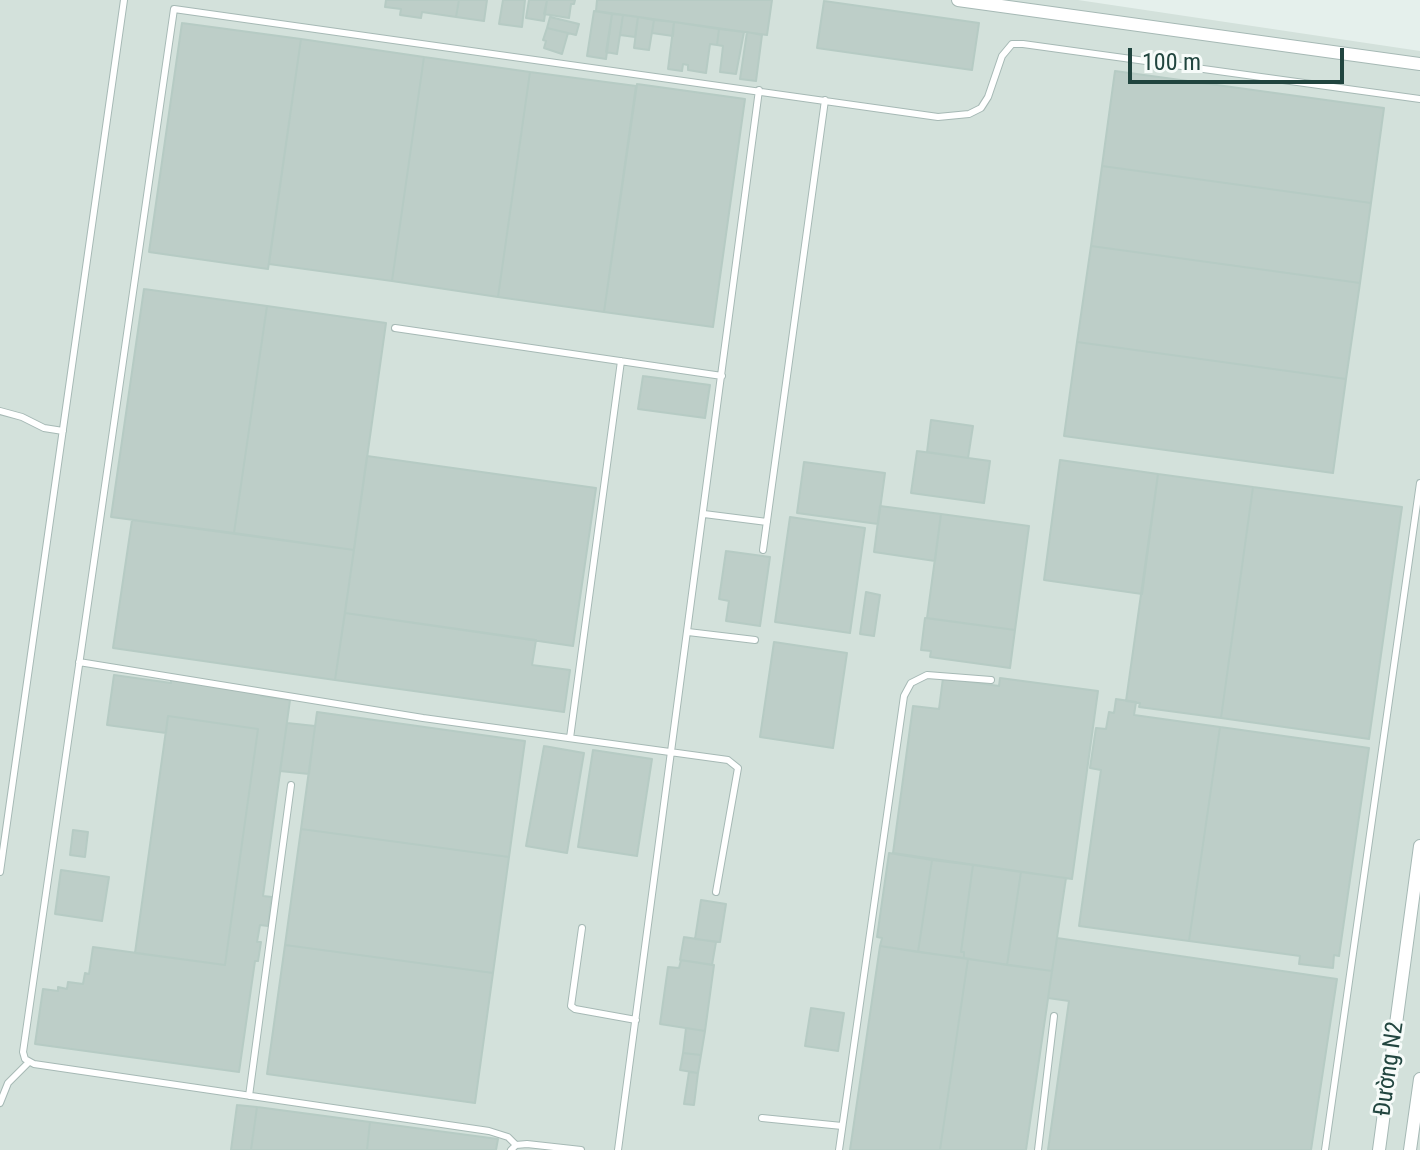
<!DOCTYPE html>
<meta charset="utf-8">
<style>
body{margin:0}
#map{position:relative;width:1420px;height:1150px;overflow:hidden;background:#e5f0ec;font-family:"Roboto Condensed",sans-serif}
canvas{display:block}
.scale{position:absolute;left:1128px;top:48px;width:216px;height:36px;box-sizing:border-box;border:4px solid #21453f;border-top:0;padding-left:10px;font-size:24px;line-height:28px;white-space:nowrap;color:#21453f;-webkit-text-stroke:6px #f6fbf9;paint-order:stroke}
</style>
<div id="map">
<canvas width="1420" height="1150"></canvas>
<div class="scale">100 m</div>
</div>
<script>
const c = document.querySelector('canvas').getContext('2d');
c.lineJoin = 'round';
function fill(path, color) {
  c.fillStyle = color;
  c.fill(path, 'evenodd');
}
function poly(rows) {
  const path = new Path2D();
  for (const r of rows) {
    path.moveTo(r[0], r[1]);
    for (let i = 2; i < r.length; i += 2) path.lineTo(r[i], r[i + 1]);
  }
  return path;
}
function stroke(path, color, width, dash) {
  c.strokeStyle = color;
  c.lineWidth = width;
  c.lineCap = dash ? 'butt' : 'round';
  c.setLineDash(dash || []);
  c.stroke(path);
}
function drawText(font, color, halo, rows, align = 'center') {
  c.font = font + ' "Roboto Condensed",sans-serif';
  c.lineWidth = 6;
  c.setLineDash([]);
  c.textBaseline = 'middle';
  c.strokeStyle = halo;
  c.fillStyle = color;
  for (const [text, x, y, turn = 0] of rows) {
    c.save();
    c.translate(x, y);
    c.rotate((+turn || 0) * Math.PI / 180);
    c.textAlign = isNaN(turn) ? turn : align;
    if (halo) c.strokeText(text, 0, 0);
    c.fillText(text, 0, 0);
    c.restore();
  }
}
fill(poly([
 [0,0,1078,0,1420,51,1420,1150,0,1150]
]), '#d3e1db');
const building = poly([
 [386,0,459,0,456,17,422,12,421,18,400,15,401,9,385,7,386,0],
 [459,0,487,0,484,21,456,17,459,0],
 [503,0,525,0,522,27,499,24,503,0],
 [529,0,547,0,544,21,526,18,529,0],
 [547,0,575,0,574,4,571,4,569,18,544,14,547,0],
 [597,0,772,0,767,35,596,11,597,0],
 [824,1,979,23,972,70,817,48,824,1],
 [594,11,612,14,606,59,587,56,594,11],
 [612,14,623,15,617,54,606,52,612,14],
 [623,15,638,17,635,37,620,35,623,15],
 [550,17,579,24,576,35,547,28,550,17],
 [638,17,654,20,649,50,634,48,638,17],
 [654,20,674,22,673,36,652,33,654,20],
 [674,22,719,29,717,45,710,44,706,73,688,70,688,65,683,64,682,71,668,69,674,22],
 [182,23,301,39,268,269,149,252,182,23],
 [547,28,568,33,562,54,544,48,546,41,543,40,547,28],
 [719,29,744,32,736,74,720,72,723,46,717,45,719,29],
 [747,32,762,35,756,81,740,79,747,32],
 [301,39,424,57,392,281,269,264,301,39],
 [424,57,530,72,498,297,392,281,424,57],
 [1115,71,1384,108,1371,203,1102,166,1115,71],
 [530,72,636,86,604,312,498,297,530,72],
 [637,84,745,99,713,327,604,312,637,84],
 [1102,166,1371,203,1360,283,1091,246,1102,166],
 [1091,246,1360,283,1346,379,1077,342,1091,246],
 [144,289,267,306,234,533,111,517,144,289],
 [267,306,386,323,354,550,234,533,267,306],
 [1077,342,1346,379,1333,473,1064,436,1077,342],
 [643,376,710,385,705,418,638,409,643,376],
 [931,420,973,426,968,458,927,452,931,420],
 [917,451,990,461,984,503,911,493,917,451],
 [367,456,596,488,573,646,345,613,367,456],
 [1060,460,1158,474,1142,594,1044,580,1060,460],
 [804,462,885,473,878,524,797,513,804,462],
 [1158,474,1253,487,1221,718,1139,707,1140,703,1126,701,1158,474],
 [1253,487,1402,507,1369,739,1221,718,1253,487],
 [880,506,941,514,935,561,874,552,880,506],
 [941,514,1029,526,1015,630,927,618,941,514],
 [790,517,865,528,850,633,775,622,790,517],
 [132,520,354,550,335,680,113,648,132,520],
 [726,551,770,557,760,626,726,621,729,601,719,599,726,551],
 [866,592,880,595,874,636,860,634,866,592],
 [345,613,536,640,532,665,570,670,564,712,335,680,345,613],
 [925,618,1015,630,1010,668,930,657,931,651,921,650,925,618],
 [774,642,847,653,833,748,760,737,774,642],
 [114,675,171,683,171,678,261,693,261,696,290,700,263,896,272,897,268,926,260,925,257,942,261,942,258,961,255,961,239,1072,35,1044,43,989,58,991,58,987,67,989,68,982,83,984,85,973,89,974,93,947,225,965,258,729,168,716,166,733,107,725,114,675],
 [943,678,999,686,1000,678,1098,691,1072,879,893,853,913,706,939,709,943,678],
 [1116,699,1136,702,1134,715,1220,727,1189,941,1079,926,1101,770,1090,768,1096,728,1106,729,1109,712,1114,713,1116,699],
 [317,712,525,741,509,857,301,829,317,712],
 [168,716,258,729,225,965,135,953,168,716],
 [287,723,315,726,309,774,280,771,287,723],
 [1220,727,1369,748,1339,956,1334,955,1333,968,1299,964,1300,956,1189,941,1220,727],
 [544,746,584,753,567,853,526,846,544,746],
 [593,750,652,759,637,856,578,847,593,750],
 [301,829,509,857,493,973,285,945,301,829],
 [73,830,88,832,85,857,70,855,73,830],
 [889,853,932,860,918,952,880,946,882,938,877,937,889,853],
 [932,860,973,865,961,952,964,952,964,958,918,952,932,860],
 [973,865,1021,872,1007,965,964,958,964,952,961,952,973,865],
 [61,870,109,877,102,921,55,914,61,870],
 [1021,872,1066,878,1052,971,1007,965,1021,872],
 [701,900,726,904,720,942,695,939,701,900],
 [684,937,716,942,712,965,680,960,684,937],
 [1057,938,1337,979,1311,1150,1048,1150,1069,1001,1048,998,1057,938],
 [285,945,493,973,475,1103,267,1074,285,945],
 [880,946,968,959,940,1150,850,1150,880,946],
 [968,959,1052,971,1026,1150,940,1150,968,959],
 [681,960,714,965,705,1031,660,1024,668,967,679,968,681,960],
 [811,1008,844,1013,838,1051,805,1046,811,1008],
 [686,1028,705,1031,701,1055,683,1053,686,1028],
 [683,1053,701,1055,698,1073,680,1070,683,1053],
 [689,1072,698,1073,694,1105,684,1104,689,1072],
 [237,1105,257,1107,251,1150,231,1150,237,1105],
 [257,1107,370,1122,367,1150,251,1150,257,1107],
 [370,1122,498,1139,496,1150,367,1150,370,1122]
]);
fill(building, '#bdcec8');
stroke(building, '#b6cbc4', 2);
const lane = poly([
 [395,328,722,376],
 [0,411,22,417,44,428,63,431],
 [704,514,767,522],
 [763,550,825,100],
 [688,632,755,640],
 [79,662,423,718,728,760,738,768,716,892],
 [570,738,621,361],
 [0,872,124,0],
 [582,928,571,1006,575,1009,636,1020],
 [249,1096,291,785],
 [0,1103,8,1083,29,1062],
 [762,1118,842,1126],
 [516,1145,508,1137,489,1131,34,1064,25,1059,23,1052,174,9,938,117,969,114,981,108,988,97,1002,56,1012,44,1023,44,1420,99],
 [511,1150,516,1145,527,1144,581,1150],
 [618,1150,759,90],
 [839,1150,904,696,911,683,927,675,991,680],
 [1038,1150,1054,1016],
 [1325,1150,1420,483]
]);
const street = poly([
 [958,0,1420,64],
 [1379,1150,1420,846],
 [1410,1150,1420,1079]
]);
stroke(lane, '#a6b9b5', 8);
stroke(street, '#a6b9b5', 14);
stroke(lane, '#fff', 6);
stroke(street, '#fff', 12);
drawText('24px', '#21453f', '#f6fbf9', [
 ["Đường N2",1390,1069,-82]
]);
</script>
